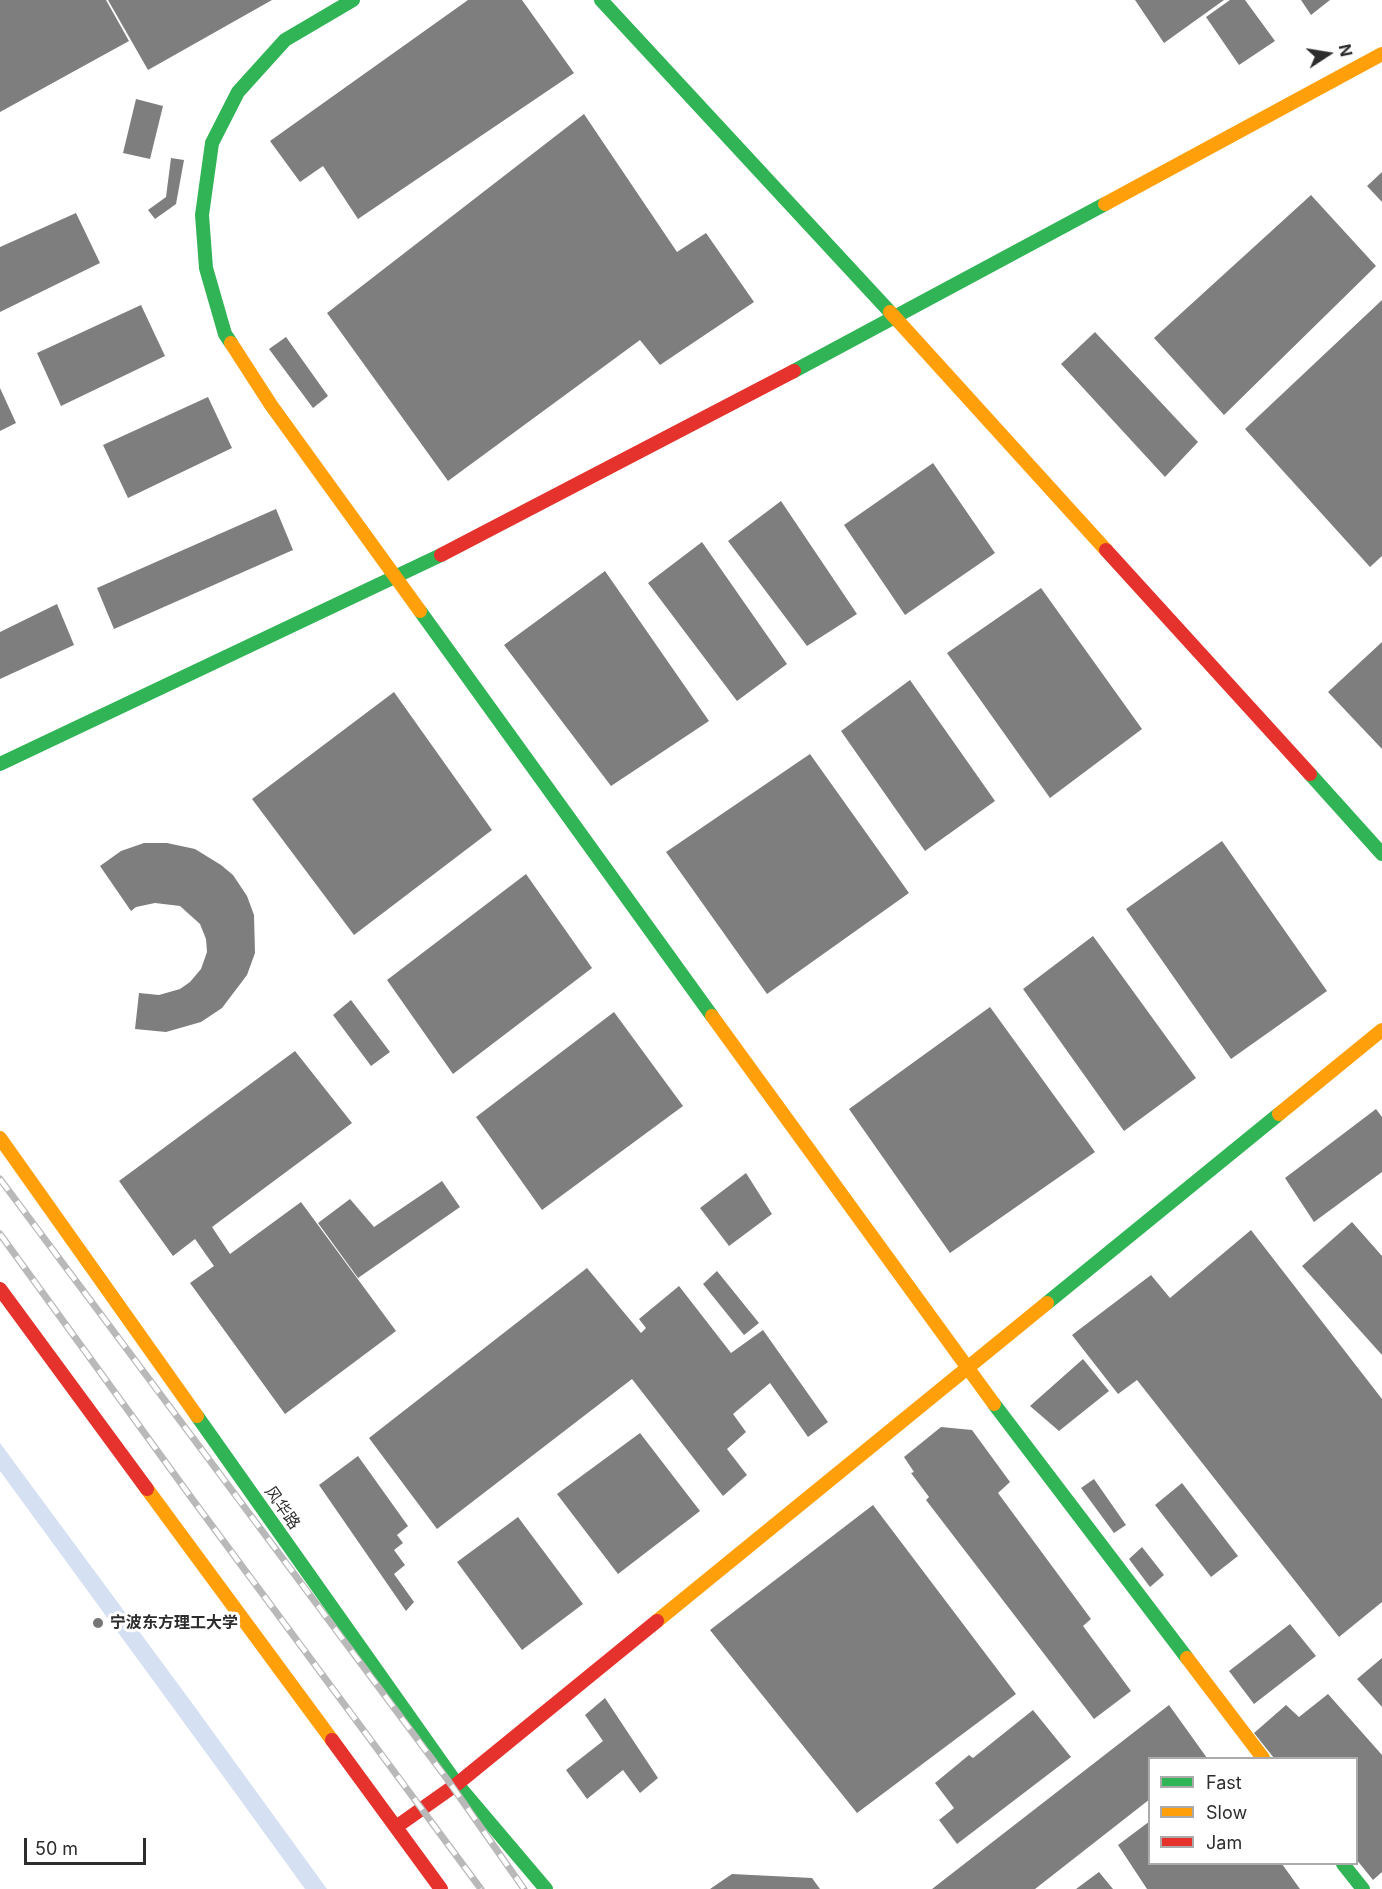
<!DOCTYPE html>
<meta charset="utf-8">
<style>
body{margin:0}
#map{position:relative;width:1382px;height:1889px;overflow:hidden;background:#fff;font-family:Inter,sans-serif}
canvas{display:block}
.legend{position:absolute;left:1148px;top:1757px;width:210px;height:108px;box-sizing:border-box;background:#fff;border:2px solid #ababab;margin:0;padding:8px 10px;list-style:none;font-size:18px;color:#2d2d2d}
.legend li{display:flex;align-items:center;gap:12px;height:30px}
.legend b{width:30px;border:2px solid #ababab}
.north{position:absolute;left:1298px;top:24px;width:60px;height:60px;-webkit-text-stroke:4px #fff;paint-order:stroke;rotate:78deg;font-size:16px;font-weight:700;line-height:24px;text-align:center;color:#2d2d2d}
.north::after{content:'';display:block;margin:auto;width:21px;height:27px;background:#2d2d2d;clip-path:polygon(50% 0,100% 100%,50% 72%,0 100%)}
.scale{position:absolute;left:24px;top:1838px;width:122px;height:27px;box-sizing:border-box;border:3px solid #2d2d2d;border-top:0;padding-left:8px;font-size:18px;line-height:21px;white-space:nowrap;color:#2d2d2d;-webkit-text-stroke:4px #fff;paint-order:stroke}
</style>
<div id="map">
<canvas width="1382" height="1889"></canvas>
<ul class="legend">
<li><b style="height:8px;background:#30b455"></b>Fast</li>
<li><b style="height:8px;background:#ff9f0a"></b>Slow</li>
<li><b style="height:8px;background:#e5322d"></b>Jam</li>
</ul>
<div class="north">N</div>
<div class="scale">50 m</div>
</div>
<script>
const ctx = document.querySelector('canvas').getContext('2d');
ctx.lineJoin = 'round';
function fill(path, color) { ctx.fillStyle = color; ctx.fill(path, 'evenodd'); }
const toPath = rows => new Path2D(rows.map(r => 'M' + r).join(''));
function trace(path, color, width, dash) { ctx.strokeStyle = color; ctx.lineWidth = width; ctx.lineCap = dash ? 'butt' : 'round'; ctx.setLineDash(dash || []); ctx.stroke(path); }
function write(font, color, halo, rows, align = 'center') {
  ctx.font = font + ' Inter,"Noto Sans SC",sans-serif'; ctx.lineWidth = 6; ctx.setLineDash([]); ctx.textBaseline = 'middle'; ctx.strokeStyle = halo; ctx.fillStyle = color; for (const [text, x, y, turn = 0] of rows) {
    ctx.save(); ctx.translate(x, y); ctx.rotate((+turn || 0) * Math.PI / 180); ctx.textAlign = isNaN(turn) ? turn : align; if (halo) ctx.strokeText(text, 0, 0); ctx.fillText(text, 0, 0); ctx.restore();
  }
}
const water = toPath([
 [0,1443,192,1703,327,1889,305,1889,231,1787,0,1471]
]);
const building = toPath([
 [0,0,106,0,129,41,0,112],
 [108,0,272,0,148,70],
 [468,0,522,0,574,73,358,219,323,166,300,182,270,141],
 [1135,0,1224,0,1164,43],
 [1230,0,1245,0,1275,41,1239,65,1206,17],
 [1301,0,1330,0,1311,15],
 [136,99,163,106,150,159,123,153],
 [584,114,677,252,706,233,754,302,660,365,640,340,448,481,327,313],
 [171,158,184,160,176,204,155,219,148,210,166,197],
 [1382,172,1382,202,1367,186],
 [1311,195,1376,266,1224,415,1154,338],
 [76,213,100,263,0,312,0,247],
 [1382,300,1382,556,1370,567,1245,429],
 [141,305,165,356,61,406,37,353],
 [1095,332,1198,442,1165,477,1061,364],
 [286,337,328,396,313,408,269,349],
 [0,388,16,423,0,431],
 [208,397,232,448,128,498,103,445],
 [933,463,995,553,905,615,844,525],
 [781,501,857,614,807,646,728,541],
 [276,509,293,550,114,629,97,588],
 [702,542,787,664,737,701,648,583],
 [605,571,709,721,611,786,504,645],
 [1041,588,1142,729,1050,798,947,653],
 [57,604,74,645,0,679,0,632],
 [1382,642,1382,749,1328,692],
 [910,680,995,801,925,851,841,731],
 [394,692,492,830,354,935,252,799],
 [810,754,909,893,767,994,666,852],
 [1222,841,1327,991,1231,1059,1126,909],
 [144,843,167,843,195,849,221,865,233,875,247,896,254,915,255,953,247,975,222,1008,201,1022,166,1032,135,1029,139,993,159,995,180,989,190,982,201,969,207,952,206,939,200,924,180,906,155,903,136,907,131,911,100,866,121,851],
 [526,874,592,968,453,1074,387,980],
 [1093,936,1196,1078,1124,1131,1023,989],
 [351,1000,390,1052,371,1066,333,1015],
 [990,1007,1095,1152,950,1253,849,1109],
 [614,1012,683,1106,542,1210,476,1117],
 [295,1051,352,1123,212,1227,230,1254,301,1202,396,1331,285,1414,190,1283,214,1266,195,1239,173,1256,119,1181],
 [1376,1109,1382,1117,1382,1172,1314,1222,1285,1178],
 [746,1173,772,1214,729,1246,700,1208],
 [442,1181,460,1207,358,1278,318,1223,350,1199,374,1227],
 [1352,1222,1382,1256,1382,1355,1302,1266],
 [1251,1230,1382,1399,1382,1602,1339,1637,1137,1380,1118,1394,1072,1335,1151,1275,1170,1298],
 [587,1268,641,1333,646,1328,639,1319,679,1286,731,1353,763,1330,828,1422,808,1437,770,1383,733,1414,746,1432,727,1449,747,1475,723,1496,632,1379,437,1529,369,1438],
 [717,1271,759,1323,744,1335,703,1284],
 [1083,1359,1109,1391,1059,1431,1030,1406],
 [941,1427,972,1430,1010,1482,998,1493,1091,1619,1083,1626,1131,1691,1094,1719,926,1500,929,1497,911,1473,914,1472,904,1457],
 [640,1433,700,1511,618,1574,557,1494],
 [358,1456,408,1526,397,1535,403,1543,394,1550,405,1565,394,1574,414,1602,406,1611,319,1485],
 [1094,1479,1126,1525,1114,1533,1081,1488],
 [1182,1483,1238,1556,1211,1577,1155,1505],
 [873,1505,1016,1694,857,1813,710,1630],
 [518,1517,583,1604,522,1650,457,1562],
 [1142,1547,1164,1575,1150,1587,1129,1559],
 [1290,1624,1316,1656,1254,1704,1229,1671],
 [1382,1658,1382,1707,1357,1679],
 [1328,1694,1382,1755,1382,1872,1373,1880,1356,1859,1356,1758,1274,1758,1254,1733,1286,1705,1299,1717],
 [605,1698,658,1778,640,1793,623,1770,587,1799,566,1770,603,1741,585,1715],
 [1169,1705,1207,1758,1150,1758,1150,1799,1035,1889,932,1889],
 [1033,1710,1071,1757,957,1844,939,1820,954,1808,935,1783,969,1755,973,1758],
 [1150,1821,1150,1864,1282,1864,1300,1889,1147,1889,1118,1845],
 [1099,1872,1113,1889,1076,1889],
 [732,1874,812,1878,820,1889,710,1889]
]);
const fast = toPath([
 [601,0,890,312],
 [231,343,225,334,206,268,202,215,212,143,238,92,285,40,353,0],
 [794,371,1105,204],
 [420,611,712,1016],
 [0,764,441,555],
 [1310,774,1382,854],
 [1047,1303,1279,1114],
 [994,1404,1187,1658],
 [197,1416,457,1784,546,1889],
 [1343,1864,1363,1889]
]);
const slow = toPath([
 [1105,204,1382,54],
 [890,312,1106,550],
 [231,343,271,405,420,611],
 [712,1016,994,1404],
 [1279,1114,1382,1030],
 [0,1138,197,1416],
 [147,1489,332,1740],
 [657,1621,1047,1303],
 [1187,1658,1263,1758]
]);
const jam = toPath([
 [1106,550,1310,774],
 [441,555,794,371],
 [0,1289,147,1489],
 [332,1740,441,1889],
 [396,1827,457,1784,657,1621]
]);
const rail = toPath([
 [0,1179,447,1779,524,1889],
 [0,1234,193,1500,481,1889]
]);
const markers = [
 [98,1623,6,"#767676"]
];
const streetNames = [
 ["风华路",282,1508,55]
];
const poiNames = [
 ["宁波东方理工大学",110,1623]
];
fill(water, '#d5e0f2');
fill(building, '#7e7e7e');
trace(fast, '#30b455', 14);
trace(slow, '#ff9f0a', 14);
trace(jam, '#e5322d', 14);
trace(rail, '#b9b9b9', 7);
trace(rail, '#fff', 4.5, [14]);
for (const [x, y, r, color] of markers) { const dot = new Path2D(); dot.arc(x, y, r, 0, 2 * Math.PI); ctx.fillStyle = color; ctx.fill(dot); trace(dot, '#fff', 2); }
write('16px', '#2d2d2d', '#fff', streetNames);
write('bold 16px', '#2d2d2d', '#fff', poiNames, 'left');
</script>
